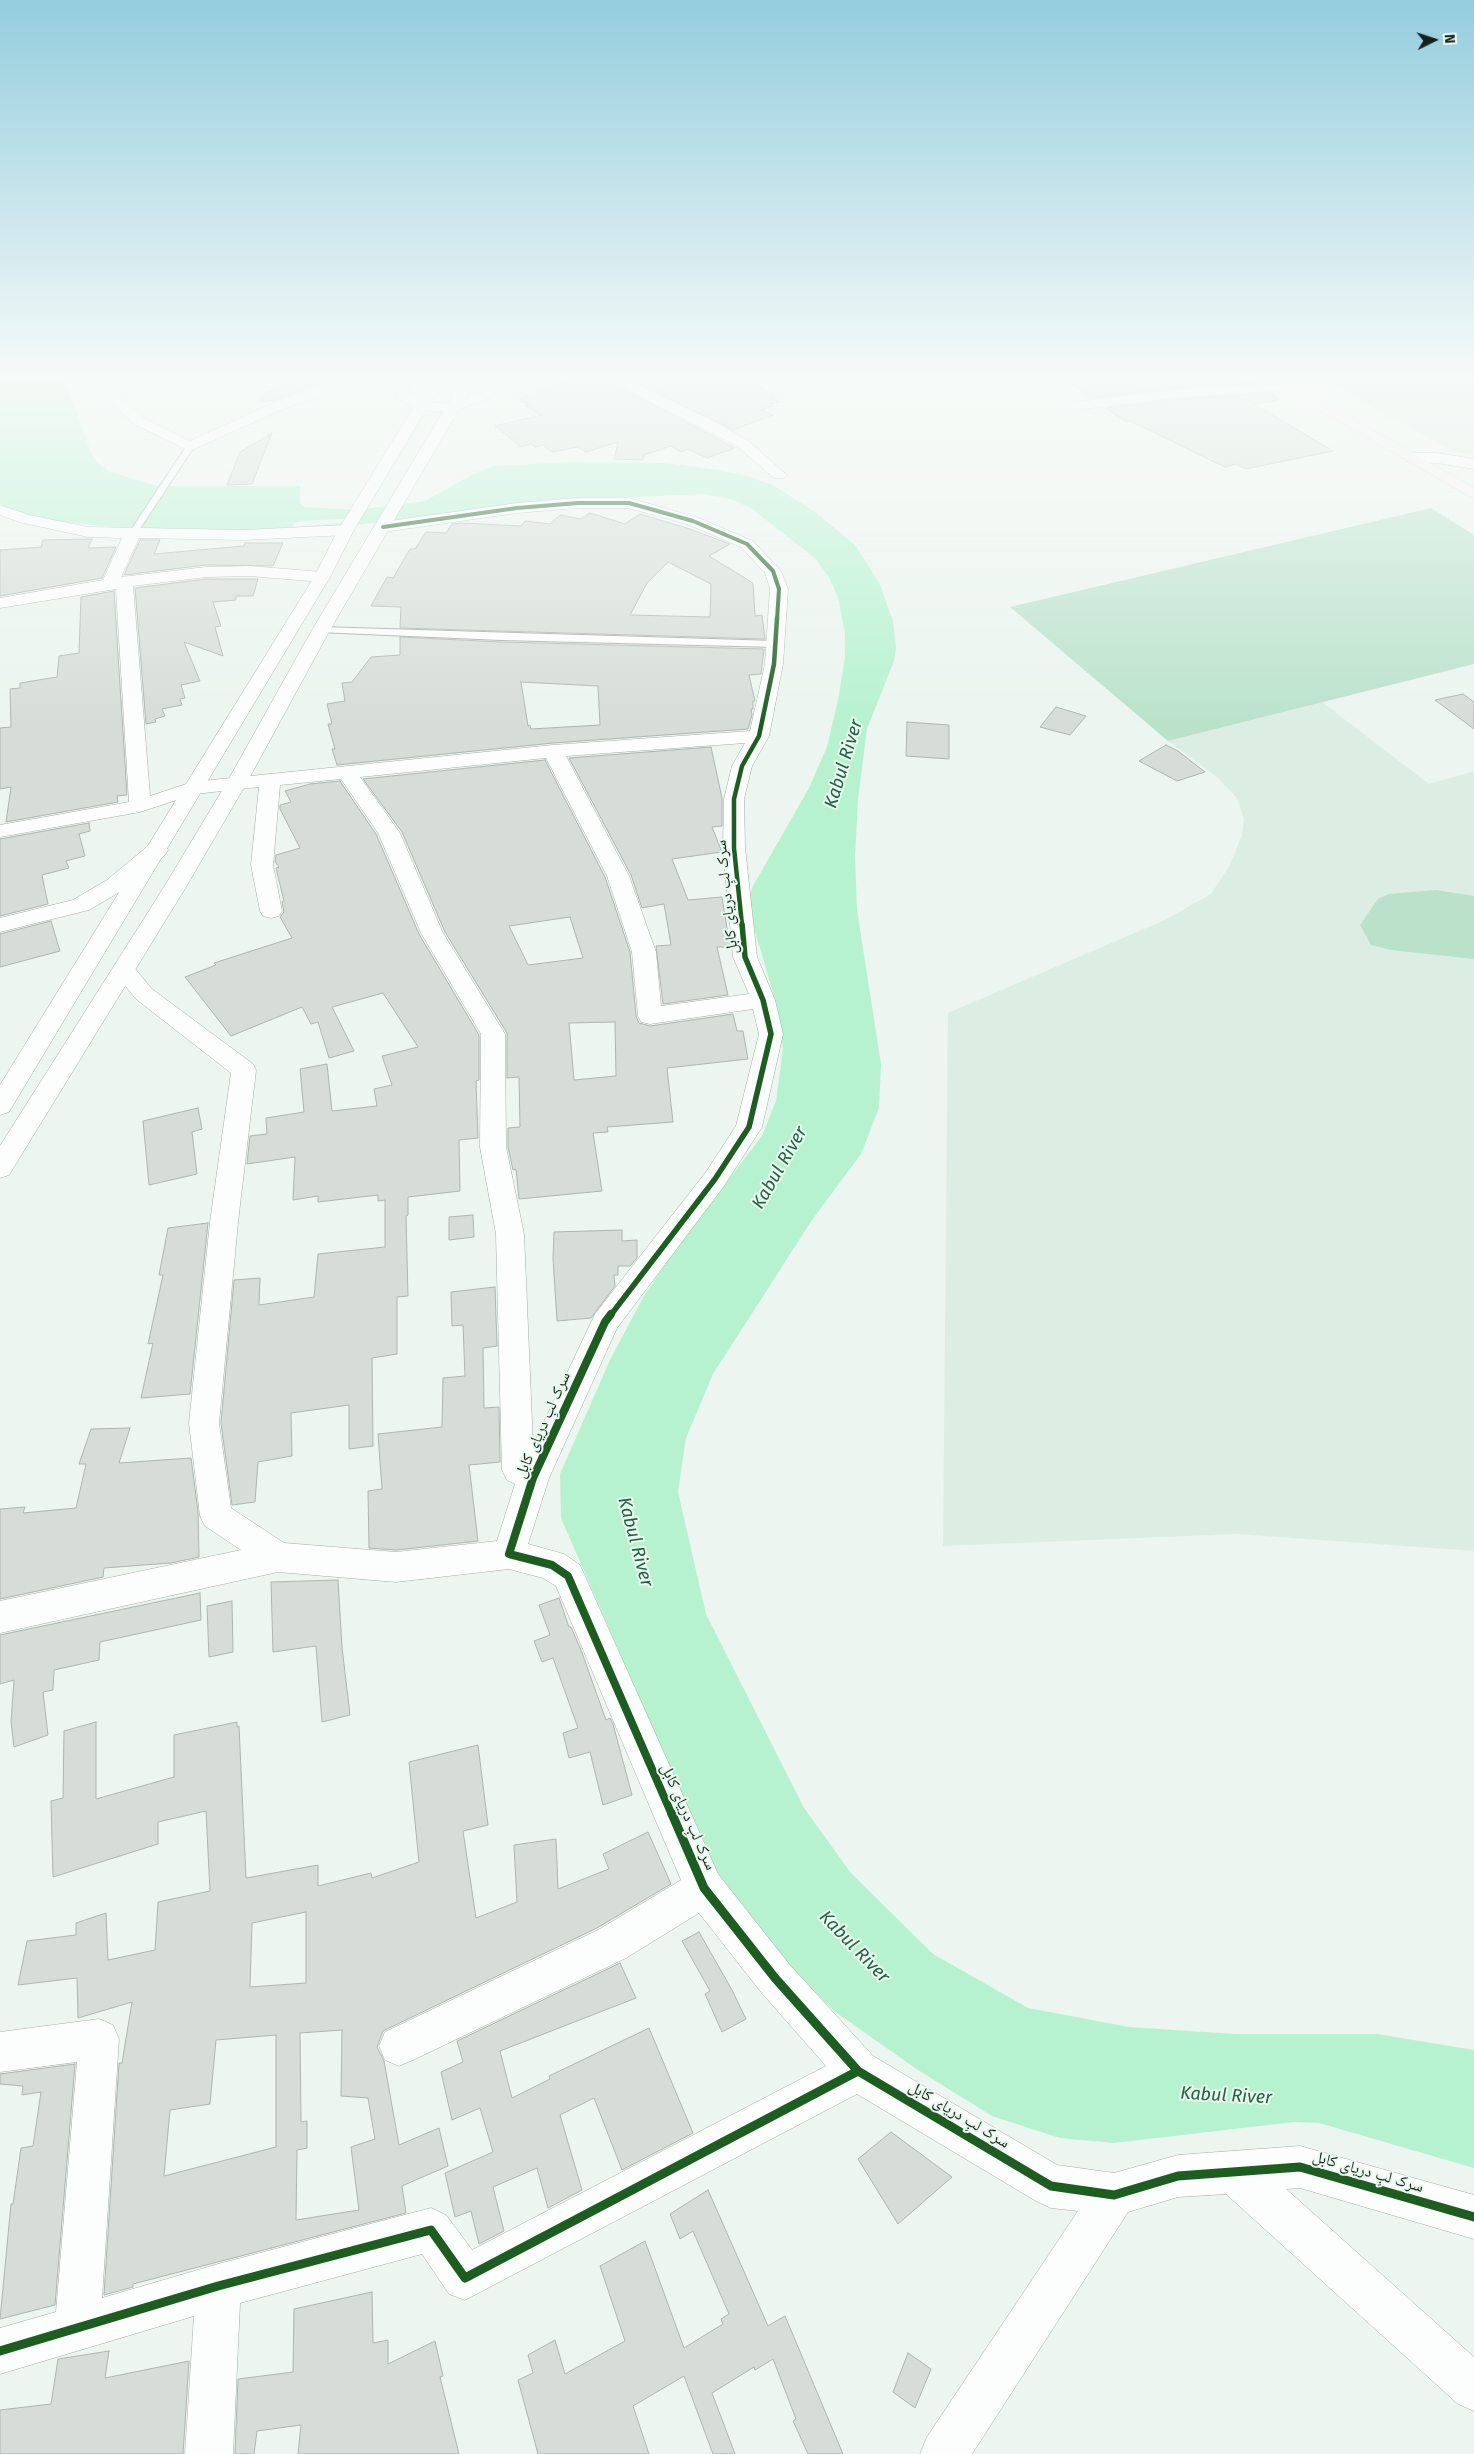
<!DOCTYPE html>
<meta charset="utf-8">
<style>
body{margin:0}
#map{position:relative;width:1474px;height:2454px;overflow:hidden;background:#ecf5ef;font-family:"Fira Sans",sans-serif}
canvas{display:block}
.north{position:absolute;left:1409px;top:15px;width:50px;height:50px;-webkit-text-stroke:4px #e8f9ee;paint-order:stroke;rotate:86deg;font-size:14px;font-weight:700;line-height:20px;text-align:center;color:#191f1b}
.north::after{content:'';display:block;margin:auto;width:18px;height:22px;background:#191f1b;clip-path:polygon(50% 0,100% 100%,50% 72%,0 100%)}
</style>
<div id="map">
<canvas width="1474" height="2454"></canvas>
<div class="north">N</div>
</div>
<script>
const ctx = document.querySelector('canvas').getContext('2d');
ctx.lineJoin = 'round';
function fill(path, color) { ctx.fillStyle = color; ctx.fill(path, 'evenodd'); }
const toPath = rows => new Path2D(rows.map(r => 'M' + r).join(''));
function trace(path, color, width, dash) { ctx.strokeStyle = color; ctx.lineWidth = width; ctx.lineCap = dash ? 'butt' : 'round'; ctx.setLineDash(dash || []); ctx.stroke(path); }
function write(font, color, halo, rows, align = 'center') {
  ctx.font = font + ' "Fira Sans","Noto Naskh Arabic",sans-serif'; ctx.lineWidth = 4; ctx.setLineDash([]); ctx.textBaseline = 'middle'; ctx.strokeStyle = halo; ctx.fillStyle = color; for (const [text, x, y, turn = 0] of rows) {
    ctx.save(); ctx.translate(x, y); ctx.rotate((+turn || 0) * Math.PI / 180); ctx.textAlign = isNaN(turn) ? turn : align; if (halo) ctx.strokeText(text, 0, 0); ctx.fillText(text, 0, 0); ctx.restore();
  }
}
const built = toPath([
 [1325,380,1474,380,1474,454,1453,452],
 [1322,702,1429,784,1474,771,1474,1551,1236,1534,943,1546,948,1013,1165,920,1211,894,1230,865,1242,835,1244,819,1237,798,1217,777,1168,741]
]);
const green = toPath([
 [1431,508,1474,535,1474,664,1168,741,1010,607],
 [1436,890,1474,896,1474,959,1391,950,1371,945,1360,925,1378,899,1389,894]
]);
const water = toPath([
 [0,380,65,380,92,455,98,463,108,471,157,486,300,486,300,503,305,507,356,510,425,501,475,473,494,466,571,462,666,463,718,470,744,475,773,485,815,512,855,545,879,582,893,621,896,648,894,661,867,729,858,799,855,856,857,910,881,1064,879,1108,861,1154,812,1220,713,1374,686,1438,678,1492,706,1614,804,1808,851,1873,933,1954,1028,2008,1129,2027,1235,2034,1377,2034,1474,2050,1474,2168,1319,2123,1294,2122,1114,2143,1060,2138,992,2116,918,2070,834,2011,749,1927,722,1888,561,1518,560,1474,610,1360,645,1294,686,1234,762,1136,776,1101,783,1049,777,1006,747,904,753,886,809,788,827,747,838,700,845,657,845,633,838,598,830,579,816,559,752,509,731,499,704,494,564,500,470,510,343,527,255,532,116,527,50,521,10,511,0,503],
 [359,518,361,520,358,521,308,526,294,527,292,525,300,521]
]);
const building = toPath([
 [281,380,329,380,273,401,260,401,281,380],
 [570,380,606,380,735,448,707,458,688,449,681,452,671,446,644,455,643,460,614,459,618,442,586,452,578,447,552,452,543,445,535,447,531,444,521,447,495,426,542,415,526,406,529,405,519,399,539,392,535,390,570,380],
 [632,380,748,380,777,396,771,397,779,402,770,404,773,406,761,410,773,415,733,430,632,380],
 [1065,380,1259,380,1261,383,1183,387,1091,398,1065,380],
 [1271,393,1278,400,1254,404,1333,451,1246,469,1236,464,1225,467,1130,421,1126,422,1106,408,1183,399,1271,393],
 [272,433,252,484,227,485,240,452,272,433],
 [590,513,625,524,640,514,690,529,730,544,709,556,753,583,755,616,762,615,765,639,400,628,401,607,371,606,387,577,393,578,410,549,415,549,426,532,446,533,452,524,462,523,521,526,525,521,550,524,560,515,581,519,590,513],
 [668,562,711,584,710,617,630,615,647,583,668,562],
 [92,539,88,548,116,547,102,578,0,596,0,550,41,547,43,540,92,539],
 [140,540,160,540,154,554,244,546,245,543,283,543,273,566,206,565,124,575,140,540],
 [206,579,258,579,253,596,236,596,236,600,213,602,221,626,215,627,223,656,184,642,200,681,181,685,185,698,180,699,182,705,162,709,165,716,155,719,156,722,146,724,135,588,206,579],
 [114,591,127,795,117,796,118,802,6,822,11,787,0,789,0,728,11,727,10,689,20,688,20,683,57,677,59,656,79,653,81,597,114,591],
 [400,637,501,642,764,649,761,674,749,675,755,701,753,701,753,709,751,709,752,715,748,729,553,743,337,765,332,749,335,749,328,724,332,724,327,704,345,701,342,683,352,682,371,657,400,655,400,637],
 [521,682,598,686,600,725,531,729,530,725,528,726,521,682],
 [1463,694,1474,702,1474,729,1435,700,1463,694],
 [1056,707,1086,716,1070,735,1040,727,1056,707],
 [907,722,949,725,949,759,906,756,907,722],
 [1166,745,1178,751,1205,772,1177,781,1139,761,1166,745],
 [711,747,722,798,722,826,712,827,722,852,672,859,688,900,722,897,730,947,717,947,728,995,663,1004,656,946,671,945,664,904,642,908,631,875,569,758,711,747],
 [545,760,605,877,630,952,636,1016,639,1023,650,1026,733,1014,737,1031,743,1031,748,1059,667,1068,673,1122,607,1127,608,1132,593,1133,602,1191,519,1199,516,1169,513,1170,508,1147,508,1128,520,1127,519,1077,507,1078,507,1033,445,932,402,832,363,779,545,760],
 [570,917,583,958,528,965,509,926,570,917],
 [615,1022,616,1076,574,1080,569,1023,615,1022],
 [340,781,376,834,419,934,479,1035,479,1080,476,1081,478,1138,459,1140,460,1191,408,1197,408,1215,406,1216,408,1296,397,1297,397,1354,372,1358,373,1446,349,1449,349,1405,291,1413,292,1456,258,1462,255,1502,232,1505,221,1423,234,1280,260,1278,259,1305,314,1297,318,1254,385,1247,385,1200,378,1201,378,1195,318,1202,318,1196,293,1200,295,1157,247,1164,250,1136,267,1134,266,1118,304,1112,300,1069,327,1064,332,1111,377,1106,374,1089,392,1085,382,1056,418,1047,383,993,332,1007,354,1051,329,1058,318,1022,311,1024,302,1007,231,1036,185,977,216,965,214,963,292,938,280,917,284,912,282,902,284,901,276,868,279,867,275,862,276,855,300,848,280,809,280,805,291,802,285,791,310,784,340,781],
 [89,823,90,831,79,834,85,856,66,861,69,868,42,875,48,904,0,916,0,839,89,823],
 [51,921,60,951,0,967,0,934,51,921],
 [198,1108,202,1129,192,1132,197,1174,149,1185,143,1121,198,1108],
 [473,1215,474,1237,449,1240,449,1217,473,1215],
 [208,1223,190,1394,141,1398,153,1343,148,1344,163,1275,159,1275,168,1228,208,1223],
 [622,1230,622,1241,637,1240,637,1258,630,1266,618,1266,618,1275,614,1275,615,1286,591,1318,557,1321,553,1259,554,1232,622,1230],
 [495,1287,497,1346,483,1348,484,1408,499,1407,500,1462,469,1465,478,1541,396,1550,369,1548,368,1491,382,1489,378,1434,442,1427,443,1378,465,1376,463,1325,452,1326,451,1292,495,1287],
 [130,1428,119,1463,191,1458,198,1512,199,1557,171,1563,104,1568,103,1577,0,1599,0,1509,25,1507,23,1513,76,1508,86,1464,79,1464,91,1429,130,1428],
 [338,1580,342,1647,350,1715,322,1722,316,1646,273,1652,271,1582,338,1580],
 [200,1593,201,1620,100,1642,99,1660,54,1670,53,1690,43,1692,48,1735,14,1747,11,1722,14,1680,0,1684,0,1635,200,1593],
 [559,1598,569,1627,571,1627,581,1650,606,1720,610,1718,613,1724,632,1795,603,1805,590,1752,569,1758,563,1733,578,1728,553,1658,542,1662,534,1641,550,1635,539,1605,559,1598],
 [232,1601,233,1652,209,1657,207,1606,232,1601],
 [96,1722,96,1799,174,1777,174,1735,237,1722,237,1727,239,1726,246,1878,318,1865,318,1886,371,1873,372,1878,419,1862,409,1762,478,1745,488,1825,463,1831,476,1918,517,1902,514,1845,556,1839,558,1889,609,1869,603,1854,648,1832,671,1884,597,1928,383,2031,377,2047,384,2061,399,2145,439,2128,448,2166,402,2186,406,2213,133,2284,133,2287,104,2295,119,2063,122,2063,132,2002,78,2018,77,1978,18,1985,27,1941,76,1935,76,1923,106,1913,108,1960,155,1950,158,1902,210,1891,206,1811,158,1822,158,1844,53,1877,51,1801,63,1798,64,1731,96,1722],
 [306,1912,306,1983,250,1987,252,1923,306,1912],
 [342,2030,341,2096,368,2098,375,2139,351,2147,359,2210,296,2220,297,2150,307,2148,307,2121,301,2122,300,2033,342,2030],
 [276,2035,276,2147,164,2176,170,2110,210,2104,216,2040,276,2035],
 [699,1932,732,1990,746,2019,722,2032,705,1994,710,1991,682,1941,699,1932],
 [620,1963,636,1998,500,2051,512,2098,550,2079,549,2076,649,2028,693,2133,622,2170,594,2098,560,2115,582,2190,548,2208,537,2168,493,2187,504,2231,479,2244,471,2211,455,2217,445,2173,493,2152,480,2108,452,2120,441,2072,463,2062,457,2041,620,1963],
 [75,2064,55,2305,0,2319,11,2204,13,2204,21,2148,33,2146,41,2092,22,2095,23,2086,0,2084,0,2074,75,2064],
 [891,2132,952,2177,898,2224,858,2159,891,2132],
 [708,2190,768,2326,785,2316,843,2454,808,2454,793,2421,796,2419,773,2359,755,2370,754,2367,712,2393,735,2454,713,2454,684,2376,633,2406,649,2454,538,2454,518,2380,533,2373,528,2355,555,2340,565,2374,625,2341,600,2266,645,2241,684,2348,723,2324,721,2319,729,2314,693,2231,680,2239,670,2214,708,2190],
 [372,2292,373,2343,388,2340,388,2364,435,2341,443,2376,440,2377,459,2454,298,2454,301,2425,257,2431,254,2454,235,2454,238,2379,293,2372,294,2309,372,2292],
 [109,2351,105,2378,189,2361,183,2454,0,2454,0,2410,51,2404,58,2359,109,2351],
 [908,2353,931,2369,915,2408,893,2392,908,2353]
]);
const service = toPath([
 [190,445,194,447,137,533,130,535,129,533,187,445,190,445],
 [321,627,776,641,781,644,776,647,501,640,318,632,318,628,321,627]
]);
const minor = toPath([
 [86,380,102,380,144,418,190,441,266,406,335,380,356,380,354,383,276,412,190,451,134,424,86,380],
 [398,380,412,380,408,387,410,395,424,402,452,404,479,392,488,380,503,380,489,398,454,412,421,410,399,400,394,387,398,380],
 [608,380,627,380,717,423,747,440,787,475,784,478,774,478,737,446,608,380],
 [1285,383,1290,384,1292,387,1290,390,1183,397,1075,410,1068,406,1075,402,1183,389,1285,383],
 [1411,453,1437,453,1474,459,1474,469,1437,463,1406,461,1403,458,1406,455,1411,453],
 [578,498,629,498,699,518,753,541,781,571,788,589,783,664,769,736,752,766,744,799,745,848,757,957,775,1000,783,1034,762,1127,724,1186,617,1328,549,1478,528,1544,564,1554,580,1565,718,1874,789,1964,873,2056,1057,2165,1114,2173,1178,2155,1300,2146,1474,2195,1474,2239,1300,2188,1286,2189,1474,2357,1474,2411,1458,2404,1226,2194,1178,2197,1128,2212,972,2454,920,2454,927,2437,1078,2211,1051,2208,1036,2201,857,2094,465,2300,449,2294,422,2254,240,2303,233,2454,185,2454,194,2316,0,2374,0,2328,56,2312,77,2062,0,2072,0,2032,99,2019,113,2025,119,2039,102,2298,218,2264,431,2208,446,2215,472,2250,826,2066,761,1992,699,1913,626,1958,413,2060,399,2066,385,2060,379,2046,385,2032,598,1930,681,1880,556,1586,543,1578,509,1569,396,1582,278,1572,0,1633,0,1601,241,1550,205,1526,200,1516,189,1423,210,1222,231,1073,136,999,112,970,116,965,124,963,132,965,152,989,253,1064,256,1070,238,1222,219,1423,231,1508,284,1543,396,1552,497,1541,515,1484,507,1480,502,1470,496,1234,480,1147,481,1034,421,933,378,833,341,779,280,785,273,865,282,911,279,916,271,918,263,916,260,911,251,865,259,787,195,794,140,812,0,837,0,825,129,802,116,589,0,608,0,598,103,580,122,538,88,537,19,522,0,515,0,505,29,515,88,527,244,530,346,525,352,527,354,530,352,533,346,535,244,540,139,538,121,577,206,567,250,566,322,572,328,573,330,577,328,581,322,582,250,576,206,577,133,586,150,796,192,782,553,745,750,731,765,664,770,589,765,573,741,547,687,524,628,508,578,508,517,513,383,532,377,530,375,527,377,524,383,522,517,503,578,498],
 [745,743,732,766,724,799,723,848,733,957,749,994,661,1006,656,952,629,876,566,756,745,743],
 [546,758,607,876,632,952,638,1016,641,1022,650,1024,753,1009,759,1034,736,1126,706,1172,595,1314,533,1445,524,1234,506,1147,505,1034,443,933,400,833,360,777,546,758],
 [157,844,165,845,168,850,165,855,123,890,89,910,0,932,0,918,73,900,107,880,149,845,157,844]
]);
const secondary = toPath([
 [430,380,444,380,354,530,330,577,9,1112,0,1115,0,1085,314,577,338,530,430,380],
 [462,380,476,380,330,630,246,784,186,887,9,1175,0,1178,0,1146,164,887,226,784,312,630,462,380]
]);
const trunk = toPath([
 [1267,380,1285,380,1474,488,1474,499,1267,380]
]);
const cyclewayFar4 = toPath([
 [383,527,517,508,578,503,629,503,693,521,747,544,773,571,779,589,777,620]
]);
const cyclewayFar3 = toPath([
 [742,925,734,848,734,799,742,766,759,736,774,664,777,618]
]);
const cyclewayFar2 = toPath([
 [610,1316,715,1179,749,1127,771,1034,763,1000,745,957,742,924]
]);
const cyclewayFar1 = toPath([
 [611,1314,605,1322,533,1478,509,1554,552,1565,568,1576,672,1815]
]);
const cycleway = toPath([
 [672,1814,704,1888,775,1978,858,2071,1051,2186,1114,2195,1178,2176,1300,2167,1474,2217],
 [0,2351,218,2286,431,2230,465,2278,858,2071]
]);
const streetNames = [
 ["سرک لبِ دریای کابل",727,897,-96],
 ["سرک لبِ دریای کابل",543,1425,-66],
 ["سرک لبِ دریای کابل",688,1817,66],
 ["سرک لبِ دریای کابل",959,2115,31],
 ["سرک لبِ دریای کابل",1368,2172,16]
];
const waterNames = [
 ["Kabul River",844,764,-73],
 ["Kabul River",780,1168,-60],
 ["Kabul River",635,1542,75],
 ["Kabul River",854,1947,46],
 ["Kabul River",1226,2096,3]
];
fill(built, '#dceee3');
fill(green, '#bae2cb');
fill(water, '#b6f2d0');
fill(building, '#d6ddd8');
trace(building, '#aeb5b1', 1);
trace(service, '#a5aca8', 2);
trace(minor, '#a5aca8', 1);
trace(secondary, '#a5aca8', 1);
trace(trunk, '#cacecc', 1);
fill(service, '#fcfefd');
fill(minor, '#fcfefd');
fill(secondary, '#fcfefd');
fill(trunk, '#f6f3f4');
trace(cyclewayFar4, '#1b5e20', 4);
trace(cyclewayFar3, '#1b5e20', 4.5);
trace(cyclewayFar2, '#1b5e20', 5.5);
trace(cyclewayFar1, '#1b5e20', 8);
trace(cycleway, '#1b5e20', 9);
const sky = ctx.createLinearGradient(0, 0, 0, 724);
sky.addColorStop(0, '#94cdde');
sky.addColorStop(0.52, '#f6faf8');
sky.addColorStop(1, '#f6faf800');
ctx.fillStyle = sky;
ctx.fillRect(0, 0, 1474, 724);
write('16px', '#191f1b', '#e8f9ee', streetNames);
write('italic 18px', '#235f42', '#e8f9ee', waterNames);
</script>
